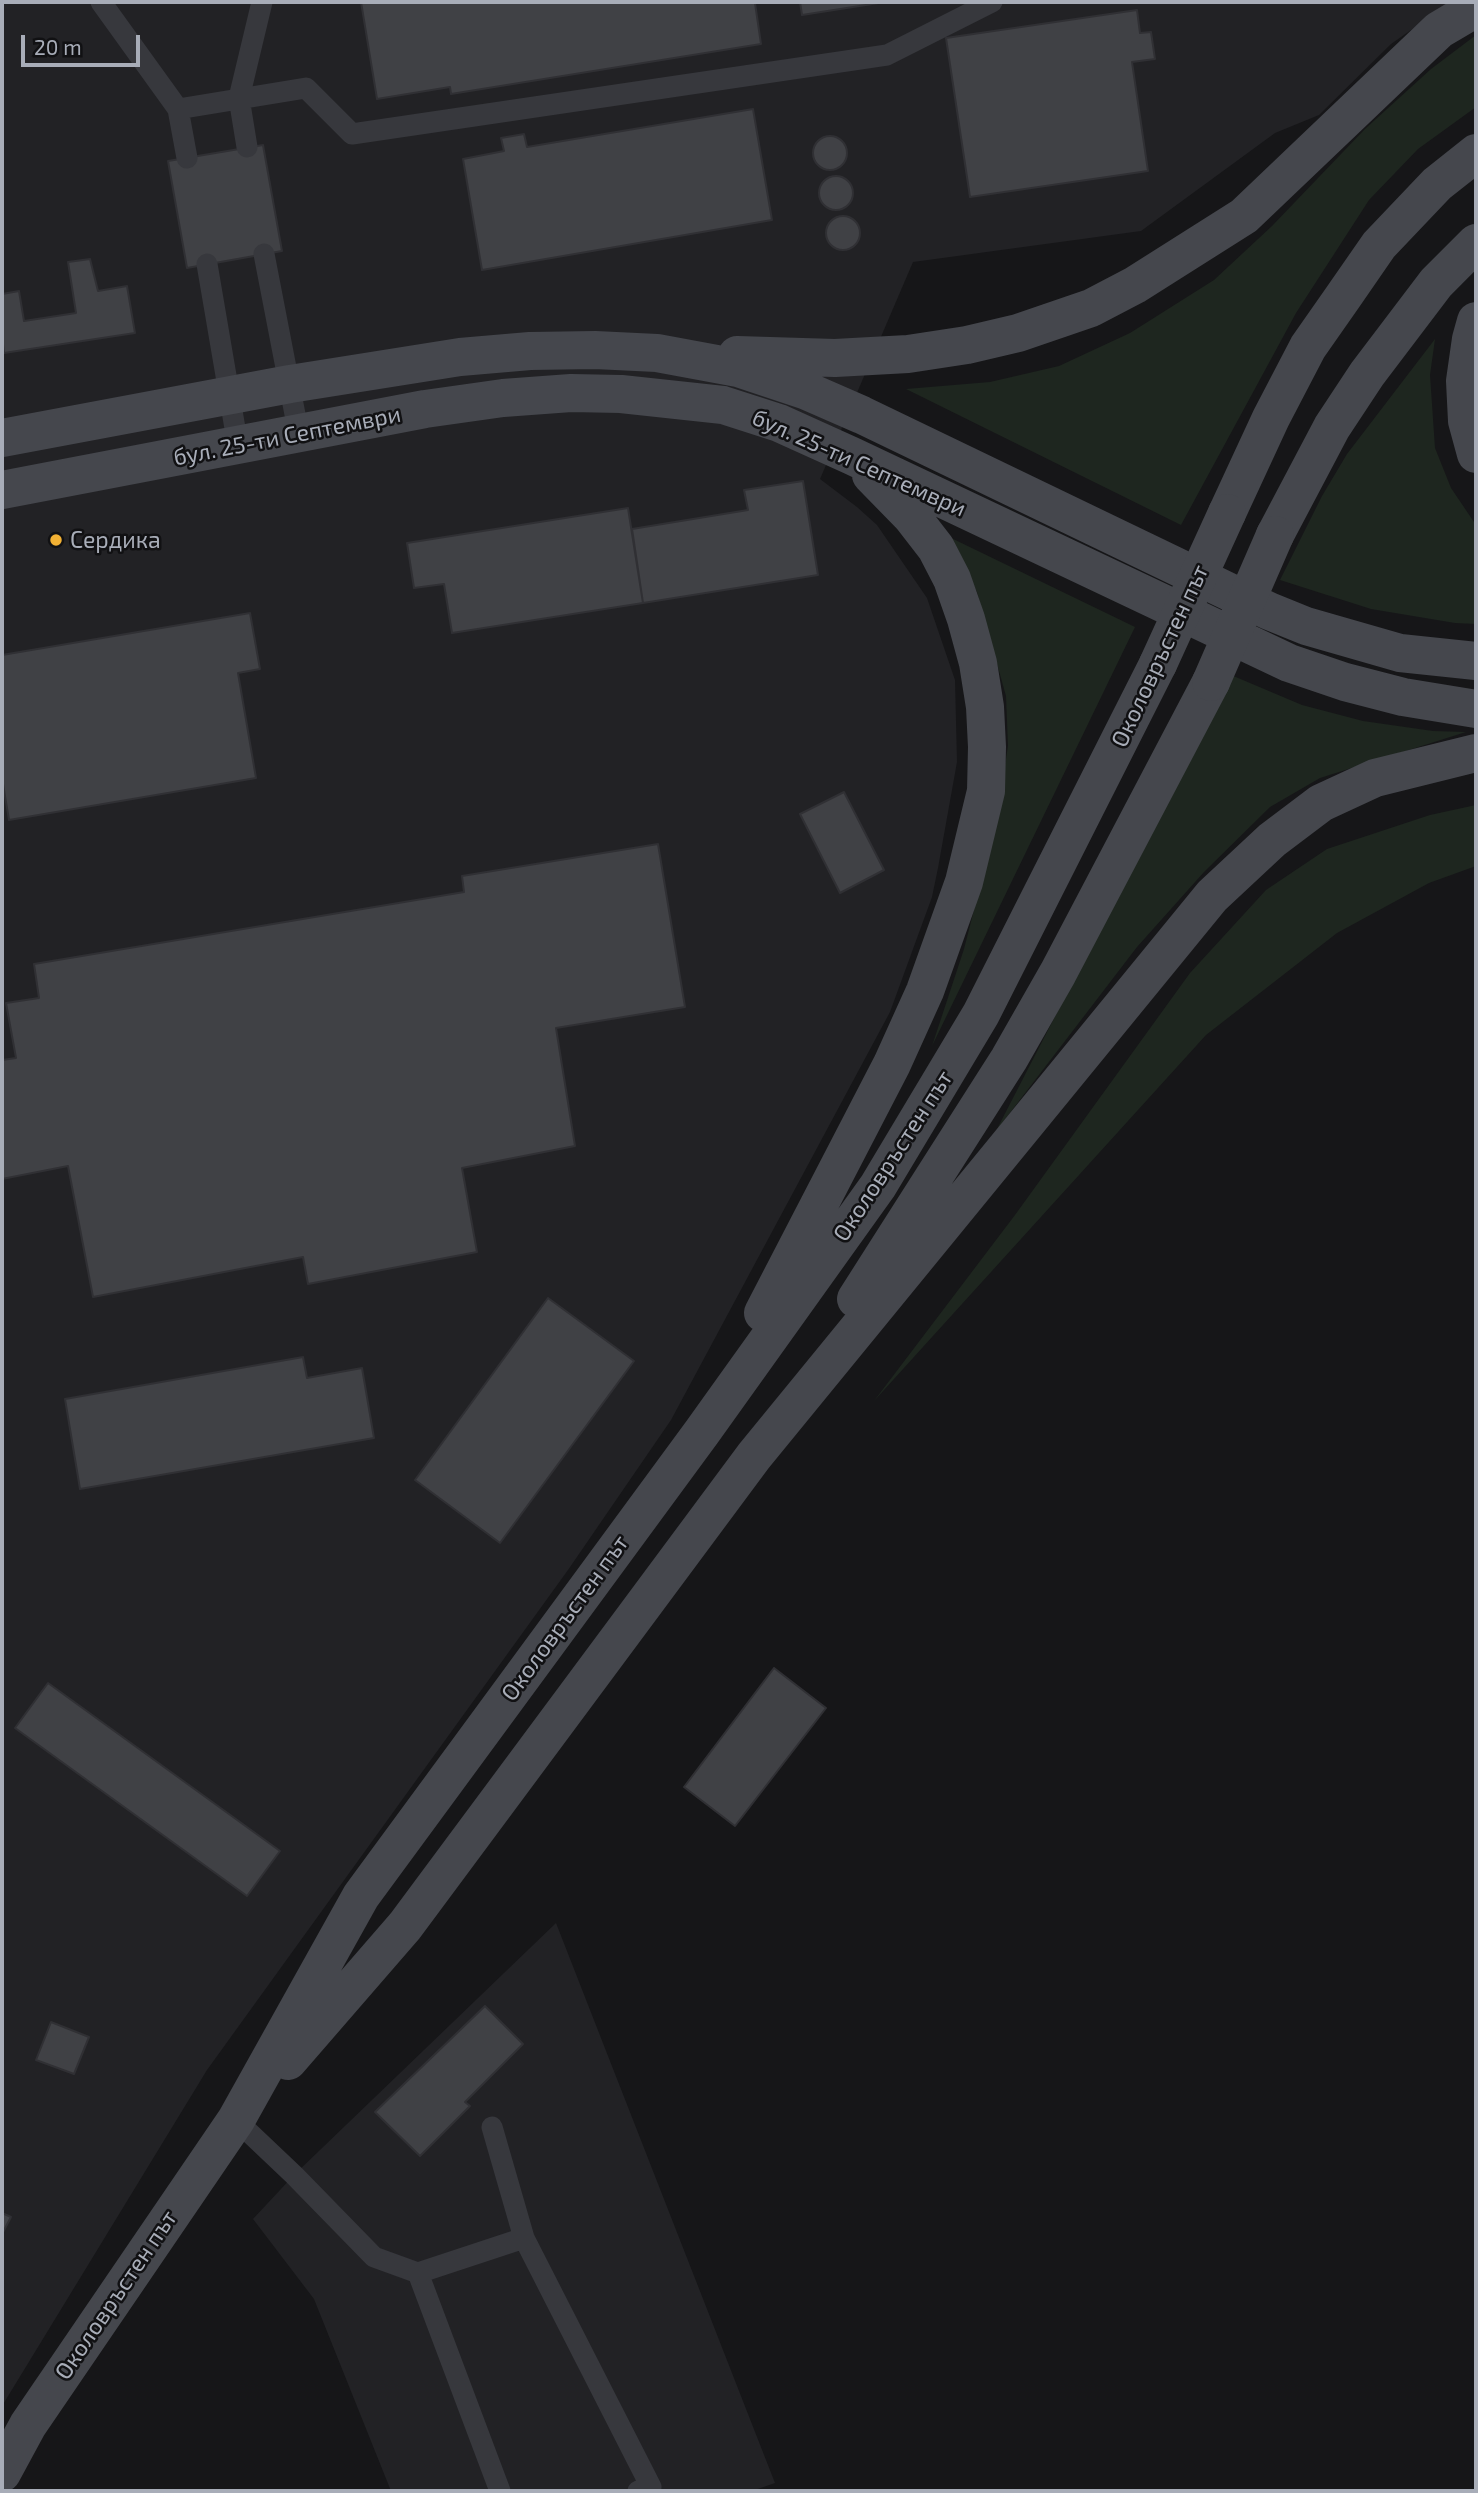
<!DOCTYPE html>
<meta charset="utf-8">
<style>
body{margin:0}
#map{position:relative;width:1478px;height:2493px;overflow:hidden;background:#161618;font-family:"Exo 2",sans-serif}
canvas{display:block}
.frame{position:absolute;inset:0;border:4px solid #a8adb8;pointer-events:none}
.scale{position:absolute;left:21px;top:35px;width:119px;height:32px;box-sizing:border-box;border:4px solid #a8adb8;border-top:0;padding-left:9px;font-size:21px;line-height:24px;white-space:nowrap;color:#a8adb8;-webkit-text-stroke:5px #111113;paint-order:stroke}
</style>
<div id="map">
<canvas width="1478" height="2493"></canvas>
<div class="frame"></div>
<div class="scale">20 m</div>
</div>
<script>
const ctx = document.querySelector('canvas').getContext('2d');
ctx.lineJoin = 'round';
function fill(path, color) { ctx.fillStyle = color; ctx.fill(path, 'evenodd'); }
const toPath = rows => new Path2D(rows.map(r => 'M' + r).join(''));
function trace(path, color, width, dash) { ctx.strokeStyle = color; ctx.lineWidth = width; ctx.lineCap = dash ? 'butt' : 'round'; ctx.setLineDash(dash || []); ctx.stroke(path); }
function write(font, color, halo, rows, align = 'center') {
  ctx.font = font + ' "Exo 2",sans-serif'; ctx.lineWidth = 5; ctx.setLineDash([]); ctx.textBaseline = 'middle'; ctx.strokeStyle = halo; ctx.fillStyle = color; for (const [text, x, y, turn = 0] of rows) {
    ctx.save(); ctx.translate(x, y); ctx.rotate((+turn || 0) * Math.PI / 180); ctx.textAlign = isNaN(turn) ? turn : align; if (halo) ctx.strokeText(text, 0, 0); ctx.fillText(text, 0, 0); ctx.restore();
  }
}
const built = toPath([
 [2,2,1451,2,1391,44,1319,115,1275,133,1141,231,913,262,820,479,857,507,877,525,927,598,955,680,957,762,938,868,932,897,890,1012,671,1420,568,1570,207,2070,2,2406],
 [556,1923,775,2483,752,2491,391,2491,314,2299,253,2219,294,2175]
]);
const green = toPath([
 [1476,35,1476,107,1418,149,1369,200,1296,313,1181,525,906,389,990,382,1059,366,1130,333,1214,280,1272,226,1365,129,1431,69],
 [1435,339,1430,375,1435,448,1451,488,1476,525,1476,624,1455,623,1371,609,1280,580,1322,496,1347,454],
 [947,536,1135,627,932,1046,964,949,995,828,1008,746,1006,696,977,592],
 [1231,675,1302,705,1363,721,1433,731,1466,732,1320,778,1270,807,1204,872,1137,947,996,1131],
 [1476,805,1476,866,1429,883,1337,933,1206,1035,874,1401,1015,1215,1190,973,1266,890,1327,849,1430,815]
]);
const building = toPath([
 [361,2,762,2,755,3,761,44,451,94,450,87,377,99,361,2],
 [800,2,885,2,802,15,800,2],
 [1137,10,1140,33,1151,32,1155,59,1132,62,1148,171,970,197,946,38,1137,10],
 [753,109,772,220,482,270,463,159,504,151,501,138,524,134,527,147,753,109],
 '813 153a17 17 0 1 1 34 0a17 17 0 1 1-34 0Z',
 [263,145,282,251,187,268,168,161,263,145],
 '819 193a17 17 0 1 1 34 0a17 17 0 1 1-34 0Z',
 '826 233a17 17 0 1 1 34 0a17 17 0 1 1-34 0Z',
 [90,259,98,291,127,286,135,333,4,353,2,336,2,294,19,291,24,321,76,313,68,262,90,259],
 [803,481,818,575,643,603,632,529,748,510,744,490,803,481],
 [628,508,643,603,452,633,444,584,414,588,407,543,628,508],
 [250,613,260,669,238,673,256,778,9,820,2,778,2,655,250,613],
 [844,792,884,870,840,893,800,814,844,792],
 [658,844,685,1007,556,1028,575,1146,462,1168,477,1252,308,1284,303,1257,93,1297,68,1166,2,1179,2,1060,16,1058,6,1003,39,998,34,964,464,892,462,876,658,844],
 [548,1298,634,1361,500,1543,415,1480,548,1298],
 [303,1357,307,1378,362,1368,374,1438,80,1489,65,1399,303,1357],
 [774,1668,826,1708,735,1826,684,1787,774,1668],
 [48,1683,280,1851,247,1896,15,1728,48,1683],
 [485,2006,523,2044,465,2102,470,2106,420,2156,375,2112,485,2006],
 [51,2022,89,2037,74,2074,36,2060,51,2022],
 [2,2213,11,2217,2,2234,2,2213]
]);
const lane = toPath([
 [101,2,178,109,187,158],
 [178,109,306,88,352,134,887,55,992,2],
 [247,147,239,98,262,2],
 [264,254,299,435],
 [207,264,238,446],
 [236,2120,294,2175,374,2257,418,2273,500,2491],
 [492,2127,524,2238,651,2487,638,2491],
 [418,2273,524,2238]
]);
const secondary = toPath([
 [1476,321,1471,339,1465,381,1467,421,1476,454],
 [737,355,835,358,908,354,967,345,1018,333,1091,308,1135,285,1244,216,1439,30,1476,8],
 [2,438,290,384,460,357,530,351,595,350,657,353,738,368,807,391,862,415,1269,611,1306,626,1400,653,1476,661],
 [2,490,425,409,503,398,571,393,621,394,723,405,779,423,852,456,1289,663,1345,682,1403,697,1476,709],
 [1227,513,1271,418,1308,347,1343,297,1379,245,1437,184,1476,153],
 [1275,535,1332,427,1367,374,1436,283,1476,243],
 [856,1299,1009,1059,1058,973,1211,682],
 [763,1313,892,1064,925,991,964,882,986,791,987,747,985,707,978,663,966,619,952,579,936,548,912,517,871,475],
 [288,2061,405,1926,754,1456,1212,896,1272,840,1321,803,1375,778,1476,753],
 [2,2473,28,2425,236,2120,361,1896,702,1432,878,1186,981,1014,1158,664]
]);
const secondaryBridge = toPath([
 [1158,664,1227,513],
 [1211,682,1275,535]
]);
const markers = [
 [56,540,7,"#f2b134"]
];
const streetNames = [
 ["бул. 25-ти Септември",287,436,-11],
 ["бул. 25-ти Септември",859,463,24],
 ["Околовръстен път",1160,656,-65],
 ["Околовръстен път",893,1156,-57],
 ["Околовръстен път",565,1618,-54],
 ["Околовръстен път",116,2295,-56]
];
const poiNames = [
 ["Сердика",70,540]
];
fill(built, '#222225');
fill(green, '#1e261f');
fill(building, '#404145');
trace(building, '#303034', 2);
trace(lane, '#37383d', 21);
trace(secondary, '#45474d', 38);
trace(secondaryBridge, '#45474d', 38);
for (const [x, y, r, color] of markers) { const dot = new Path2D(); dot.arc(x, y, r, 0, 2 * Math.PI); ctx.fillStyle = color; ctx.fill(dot); trace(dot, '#111113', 2.5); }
write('23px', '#a8adb8', '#111113', streetNames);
write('23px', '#a8adb8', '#111113', poiNames, 'left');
</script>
